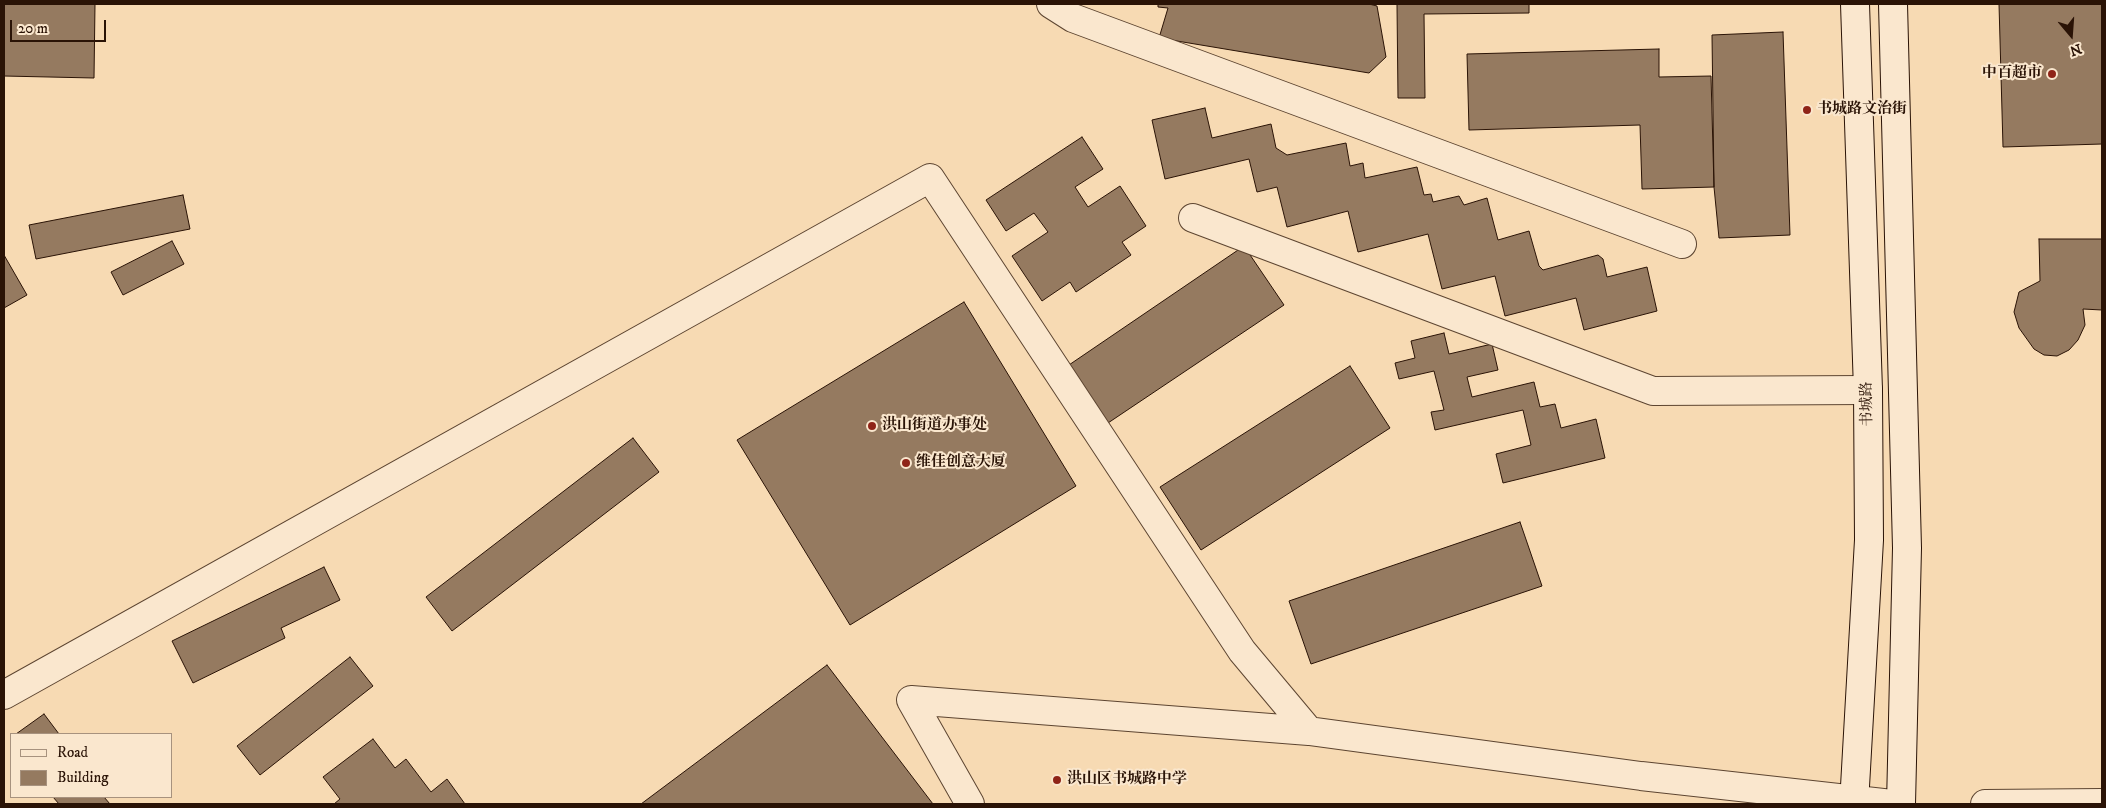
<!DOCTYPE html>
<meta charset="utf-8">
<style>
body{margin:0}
#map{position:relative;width:2106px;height:808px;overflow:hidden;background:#f7dab3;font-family:"IM FELL DW Pica",serif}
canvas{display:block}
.frame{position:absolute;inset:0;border:5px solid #2a1306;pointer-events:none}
.legend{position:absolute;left:10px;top:733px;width:162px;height:65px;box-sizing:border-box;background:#fae7ce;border:1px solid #a7927e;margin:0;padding:6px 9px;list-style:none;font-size:15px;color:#2a1306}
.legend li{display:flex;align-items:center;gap:10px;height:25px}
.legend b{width:25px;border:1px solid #a7927e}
.north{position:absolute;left:2046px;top:10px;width:50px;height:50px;-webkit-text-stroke:4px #fae7ce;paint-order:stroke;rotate:162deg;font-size:14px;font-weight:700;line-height:20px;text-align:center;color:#2a1306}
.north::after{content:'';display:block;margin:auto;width:18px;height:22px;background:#2a1306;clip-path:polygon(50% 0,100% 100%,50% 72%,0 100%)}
.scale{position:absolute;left:10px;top:20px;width:96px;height:22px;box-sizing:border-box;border:2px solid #2a1306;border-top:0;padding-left:6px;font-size:15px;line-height:18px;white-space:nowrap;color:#2a1306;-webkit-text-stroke:4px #fae7ce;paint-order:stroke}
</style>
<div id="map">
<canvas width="2106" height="808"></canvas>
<div class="frame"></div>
<ul class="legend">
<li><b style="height:6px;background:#fae7ce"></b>Road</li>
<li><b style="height:14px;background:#957a60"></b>Building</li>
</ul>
<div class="north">N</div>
<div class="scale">20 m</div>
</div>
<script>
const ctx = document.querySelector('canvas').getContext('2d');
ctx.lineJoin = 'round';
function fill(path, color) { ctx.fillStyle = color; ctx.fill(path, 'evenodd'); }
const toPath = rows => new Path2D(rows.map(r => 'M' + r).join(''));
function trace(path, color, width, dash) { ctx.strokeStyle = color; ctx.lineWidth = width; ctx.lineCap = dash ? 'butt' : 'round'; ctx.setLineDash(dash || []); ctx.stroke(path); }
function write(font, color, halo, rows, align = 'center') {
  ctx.font = font + ' "IM FELL DW Pica","Noto Serif SC",serif'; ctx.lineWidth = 4; ctx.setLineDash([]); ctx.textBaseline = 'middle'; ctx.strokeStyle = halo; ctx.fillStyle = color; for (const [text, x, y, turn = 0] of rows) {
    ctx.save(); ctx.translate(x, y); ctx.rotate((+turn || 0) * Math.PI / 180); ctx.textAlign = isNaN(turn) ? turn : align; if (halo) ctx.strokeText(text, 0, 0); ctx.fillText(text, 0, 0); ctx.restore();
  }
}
const building = toPath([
 [4,4,95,4,94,78,4,76,4,4],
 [1158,4,1369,4,1377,6,1386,57,1369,73,1159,38,1168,8,1158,7,1158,4],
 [1397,4,1529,4,1529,13,1424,14,1425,98,1398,98,1397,4],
 [1999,4,2102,4,2102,144,2003,147,1999,4],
 [1783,32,1790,235,1719,238,1714,187,1712,35,1783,32],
 [1659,49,1659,77,1711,76,1714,187,1642,189,1640,125,1469,130,1467,54,1659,49],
 [1205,108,1212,138,1271,124,1276,148,1287,155,1346,143,1350,166,1363,163,1365,178,1417,167,1424,195,1431,194,1433,202,1459,196,1464,205,1487,198,1498,240,1529,231,1539,266,1543,270,1598,255,1603,259,1607,277,1647,267,1657,311,1584,330,1576,298,1505,316,1495,276,1442,289,1428,234,1358,252,1348,211,1287,227,1277,187,1257,192,1249,159,1165,179,1152,120,1205,108],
 [1082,137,1103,169,1075,187,1088,207,1120,186,1146,226,1122,242,1131,255,1076,292,1070,282,1042,301,1012,256,1048,232,1034,213,1006,231,986,200,1082,137],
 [183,195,190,229,36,259,29,225,183,195],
 [2039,239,2102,239,2102,310,2083,309,2085,325,2078,340,2069,350,2057,356,2044,355,2034,349,2019,328,2014,312,2019,292,2040,281,2039,239],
 [172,241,184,264,123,295,111,272,172,241],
 [1244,246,1284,305,1105,425,1066,367,1244,246],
 [4,255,27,295,4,308,4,255],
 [964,302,1076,486,850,625,737,440,964,302],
 [1444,333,1449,354,1492,344,1498,370,1467,377,1472,397,1534,382,1540,407,1555,404,1561,428,1596,419,1605,458,1503,483,1496,454,1531,445,1523,410,1435,430,1431,412,1444,410,1434,371,1399,379,1395,363,1415,358,1411,341,1444,333],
 [1350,366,1390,428,1201,550,1160,487,1350,366],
 [633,438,659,472,452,631,426,597,633,438],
 [1520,522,1542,586,1311,664,1289,601,1520,522],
 [324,567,340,600,281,628,285,638,193,683,172,641,324,567],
 [350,657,373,686,260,775,237,746,350,657],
 [827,665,933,804,641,804,827,665],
 [44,714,59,734,16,734,44,714],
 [373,739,395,768,406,759,431,792,447,779,465,804,334,804,340,799,323,777,373,739],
 [53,797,104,797,110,804,59,804,53,797]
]);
const street = toPath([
 [1051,4,1073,18,1682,244],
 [1193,218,1653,391,1868,390],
 [4,695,930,178,1242,651,1309,731],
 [970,804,911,700,1309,731,1641,776,1892,804],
 [1985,804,2102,803]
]);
const secondary = toPath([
 [1893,4,1907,548,1901,804],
 [1854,804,1869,540,1868,390,1855,4]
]);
const markers = [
 [2052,74,5,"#8f2418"],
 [1807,110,5,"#8f2418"],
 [872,426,5,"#8f2418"],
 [906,463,5,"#8f2418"],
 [1057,780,5,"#8f2418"]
];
const poiNames = [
 ["中百超市",2042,74,"right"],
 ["书城路文治街",1817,110],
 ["洪山街道办事处",882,426],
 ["维佳创意大厦",916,463],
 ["洪山区书城路中学",1067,780]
];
const streetNames = [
 ["书城路",1868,404,-91]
];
fill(building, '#957a60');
trace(building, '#2a1306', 1);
trace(street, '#5d4531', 30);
trace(secondary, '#2a1306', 30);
trace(street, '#fae7ce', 28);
trace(secondary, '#fae7ce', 28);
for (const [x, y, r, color] of markers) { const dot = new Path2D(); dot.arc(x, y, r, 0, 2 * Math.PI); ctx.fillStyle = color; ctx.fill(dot); trace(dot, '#fae7ce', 2); }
write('bold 15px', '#2a1306', '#fae7ce', poiNames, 'left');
write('15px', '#2a1306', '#fae7ce', streetNames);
</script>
